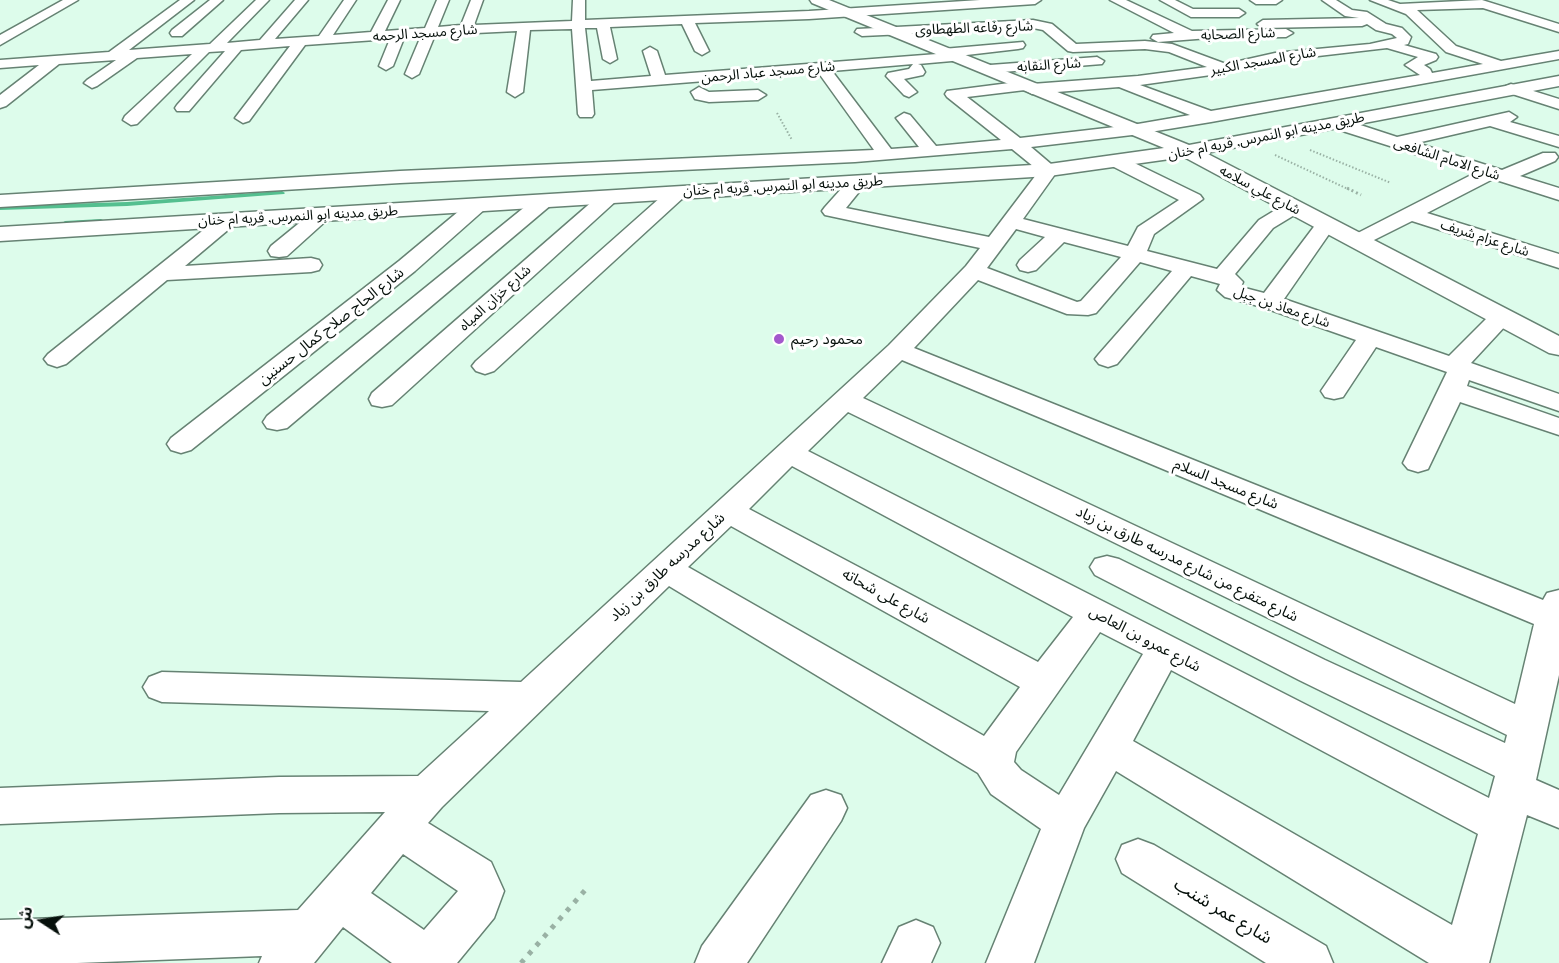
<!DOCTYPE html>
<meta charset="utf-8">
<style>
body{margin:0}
#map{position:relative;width:1559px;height:963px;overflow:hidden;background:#ddfceb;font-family:"Playfair Display","Noto Sans Arabic",serif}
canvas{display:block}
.north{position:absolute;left:12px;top:891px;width:60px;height:60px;-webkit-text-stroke:4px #fff;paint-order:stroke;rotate:282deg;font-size:16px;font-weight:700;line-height:24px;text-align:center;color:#06100b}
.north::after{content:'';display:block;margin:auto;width:21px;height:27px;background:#06100b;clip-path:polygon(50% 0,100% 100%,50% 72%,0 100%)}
</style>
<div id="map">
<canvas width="1559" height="963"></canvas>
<div class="north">ش</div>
</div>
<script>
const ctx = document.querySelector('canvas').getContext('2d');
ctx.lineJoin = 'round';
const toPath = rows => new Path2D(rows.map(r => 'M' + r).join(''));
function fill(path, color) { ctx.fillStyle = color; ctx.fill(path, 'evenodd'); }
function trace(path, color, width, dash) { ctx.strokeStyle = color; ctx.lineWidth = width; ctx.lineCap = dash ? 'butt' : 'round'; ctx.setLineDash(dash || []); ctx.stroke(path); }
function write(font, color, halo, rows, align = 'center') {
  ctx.font = font + ' "Playfair Display","Noto Sans Arabic",serif'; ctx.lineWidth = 6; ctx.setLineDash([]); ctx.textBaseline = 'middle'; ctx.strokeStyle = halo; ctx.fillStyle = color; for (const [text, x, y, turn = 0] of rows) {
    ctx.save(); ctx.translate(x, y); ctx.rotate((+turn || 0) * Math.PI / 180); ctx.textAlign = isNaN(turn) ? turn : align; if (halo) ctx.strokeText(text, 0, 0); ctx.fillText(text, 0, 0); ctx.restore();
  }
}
const stream = toPath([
 [282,191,285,193,284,194,127,206,0,210,0,206,127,202,282,191],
 [101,219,103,220,103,222,65,225,62,223,65,221,101,219]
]);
const pathFar2 = toPath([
 [777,113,792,140],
 [1310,150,1391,183],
 [1275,155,1350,190]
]);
const pathFar1 = toPath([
 [1347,188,1361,195]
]);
const path = toPath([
 [521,963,587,888]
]);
const street = toPath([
 [63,0,78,0,0,45,0,35,63,0],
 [180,0,194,0,129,50,210,44,256,0,269,0,227,43,260,40,295,0,308,0,275,39,319,36,344,0,356,0,333,35,371,32,388,0,400,0,385,31,425,28,437,0,449,0,438,27,461,25,471,0,483,0,474,25,572,21,573,0,585,0,585,20,809,11,980,0,1041,0,1035,4,809,19,695,23,709,51,702,55,695,51,682,24,610,27,617,59,610,63,603,59,597,28,585,28,591,81,651,76,643,51,650,47,657,51,665,75,937,54,938,50,943,49,1023,42,1025,45,1023,48,1018,49,958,56,957,60,952,61,918,64,921,65,925,72,923,75,904,79,917,92,909,97,904,95,886,76,888,73,909,69,913,64,832,71,891,149,919,147,896,118,904,113,910,115,936,146,1001,140,947,97,945,94,947,91,1025,81,1032,84,1138,76,1207,67,1169,52,1145,49,1073,52,1068,51,1043,30,1033,28,862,36,855,32,857,29,1033,20,1052,24,1076,44,1145,41,1172,44,1226,64,1275,53,1370,44,1397,38,1392,34,1376,30,1367,24,1362,26,1263,28,1257,24,1263,20,1359,18,1345,16,1322,0,1336,0,1352,10,1367,12,1386,24,1402,28,1411,37,1408,44,1404,45,1436,54,1438,57,1436,60,1424,65,1430,69,1432,73,1483,64,1446,52,1406,14,1370,0,1388,0,1400,4,1482,0,1559,24,1559,32,1483,8,1417,10,1456,46,1501,61,1559,51,1559,59,1211,122,1132,135,1031,147,1058,170,1023,219,1128,246,1138,227,1179,200,1112,166,1109,162,1112,158,1118,157,1124,158,1200,195,1203,199,1154,234,1147,251,1217,269,1259,220,1287,203,1301,203,1304,207,1301,211,1273,228,1235,274,1243,282,1241,287,1264,293,1319,220,1333,220,1336,224,1284,299,1449,356,1493,312,1501,310,1509,312,1513,317,1509,322,1471,363,1559,394,1559,411,1469,380,1467,386,1559,418,1559,435,1460,402,1428,469,1418,472,1408,469,1403,463,1447,372,1376,347,1343,397,1334,399,1325,397,1321,391,1356,340,1262,307,1225,297,1217,290,1220,284,1191,276,1117,364,1108,367,1099,364,1095,359,1099,354,1172,271,1140,262,1096,313,1088,315,1067,314,978,280,914,348,1543,600,1547,593,1559,590,1559,675,1536,780,1559,790,1559,828,1527,815,1489,963,1429,963,1116,771,1084,828,1034,963,986,963,1041,829,991,794,978,773,669,586,442,807,428,823,491,862,504,891,494,918,457,963,392,963,343,927,314,963,259,963,262,956,77,963,0,963,0,920,298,910,385,812,279,813,0,824,0,788,279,777,418,776,489,711,162,702,149,697,143,687,149,677,162,672,521,682,889,345,966,266,980,248,825,215,822,211,825,207,851,178,858,176,865,178,867,182,846,208,989,237,1039,171,1012,149,855,162,400,183,0,207,0,195,400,171,874,150,818,72,592,90,594,114,592,117,580,117,578,114,572,29,530,30,523,92,515,97,507,92,517,31,435,35,419,74,412,78,405,74,421,36,404,38,393,66,386,70,379,66,390,39,305,45,249,121,243,123,235,118,290,46,241,50,189,111,177,111,175,108,177,105,225,51,209,52,137,124,131,125,123,120,125,116,192,54,137,58,97,86,92,88,84,83,87,80,116,60,59,64,6,106,0,108,0,95,39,65,0,68,0,60,109,52,180,0],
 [1387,48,1418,57,1405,65,1420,75,1211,111,1140,85,1225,73,1275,61,1387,48],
 [1119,87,1190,115,1132,125,1020,138,967,97,1025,90,1032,94,1119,87],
 [1016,229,1045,237,1020,260,1017,265,1020,270,1028,272,1036,270,1064,242,1121,257,1081,301,1077,302,987,268,1016,229],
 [902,360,1534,624,1515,704,863,398,902,360],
 [848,412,1507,735,1505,743,1325,660,1119,559,1107,556,1095,559,1090,567,1095,575,1299,680,1495,776,1489,798,808,451,848,412],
 [792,466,1073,617,1038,662,749,509,792,466],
 [731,526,1020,687,984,736,688,567,731,526],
 [1100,632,1143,654,1059,795,1021,770,1014,762,1016,752,1100,632],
 [1171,670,1478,834,1452,925,1133,741,1171,670],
 [403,854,458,891,424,930,371,893,403,854],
 [210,0,223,0,182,36,172,36,170,33,172,30,210,0],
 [1110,0,1126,0,1192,31,1286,29,1293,33,1286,37,1209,38,1158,42,1151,38,1153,35,1174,33,1110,0],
 [1160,0,1175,0,1193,9,1239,9,1245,13,1239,17,1191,17,1160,0],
 [1250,0,1282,0,1276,4,1256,4,1250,0],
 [1097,57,1104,61,1102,64,990,73,983,69,990,65,1097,57],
 [1511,84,1559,99,1559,109,1506,92,1503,89,1506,86,1511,84],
 [699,87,709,92,758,90,766,95,758,100,709,102,695,99,691,92,699,87],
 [1509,112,1517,117,1510,122,1559,136,1559,147,1490,126,1417,143,1502,170,1543,153,1555,153,1558,157,1555,161,1520,176,1559,188,1559,200,1493,179,1427,213,1559,254,1559,268,1412,221,1364,245,1357,247,1350,245,1346,241,1350,237,1475,173,1330,127,1328,123,1330,119,1342,119,1397,137,1509,112],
 [677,187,684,189,687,193,684,197,494,371,485,374,476,371,472,366,476,361,670,189,677,187],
 [609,191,616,193,619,197,616,201,392,405,382,407,372,405,369,399,372,393,602,193,609,191],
 [544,195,551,197,554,201,551,205,287,428,277,430,267,428,263,422,267,416,537,197,544,195],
 [478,199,485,201,488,205,485,209,415,271,191,450,181,453,171,450,167,444,171,438,399,261,471,201,478,199],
 [321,209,328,211,331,215,328,219,287,256,279,257,271,256,268,251,271,246,314,211,321,209],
 [228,214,235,216,238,220,235,224,185,266,311,258,319,260,322,265,319,270,311,272,167,280,66,364,57,367,48,364,44,359,48,354,221,216,228,214],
 [826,790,841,795,847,808,841,821,747,963,695,963,702,946,811,795,826,790],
 [1138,839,1154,845,1326,946,1333,963,1266,963,1122,873,1116,859,1122,845,1138,839],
 [916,920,933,927,940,943,931,963,882,963,899,927,916,920]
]);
const secondary = toPath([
 [810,0,829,0,1189,145,1559,76,1559,86,1206,153,1559,336,1559,355,1549,353,1184,157,1049,176,0,241,0,227,1049,164,1164,148,812,3,810,0]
]);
const markers = [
 [779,339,6,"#a358cc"]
];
const farStreetnames = [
 ["شارع رفاعه الطهطاوى",974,28,-2],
 ["شارع مسجد الرحمه",425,33,-4],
 ["شارع الصحابه",1238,34,-2],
 ["شارع المسجد الكبير",1263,61,-10],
 ["شارع النقابه",1049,65,-4],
 ["شارع مسجد عباد الرحمن",768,72,-5],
 ["طريق مدينه ابو النمرس, قريه ام خنان",1266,136,-11],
 ["شارع الامام الشافعى",1447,159,18],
 ["طريق مدينه ابو النمرس, قريه ام خنان",783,186,-3],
 ["شارع علي سلامه",1260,190,28],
 ["طريق مدينه ابو النمرس, قريه ام خنان",298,216,-3],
 ["شارع عزام شريف",1485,238,18],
 ["شارع خزان المياه",495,298,-42],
 ["شارع معاذ بن جبل",1282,307,19]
];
const streetNames = [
 ["شارع الحاج صلاح كمال حسنين",331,326,-38],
 ["شارع مسجد السلام",1226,484,22],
 ["شارع متفرع من شارع مدرسه طارق بن زياد",1187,564,26],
 ["شارع مدرسه طارق بن زياد",667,567,-43],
 ["شارع على شحاته",886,596,29],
 ["شارع عمرو بن العاص",1145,639,28]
];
const poiNames = [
 ["محمود رحيم",791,339]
];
const nearStreetnames = [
 ["شارع عمر شنب",1223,911,31]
];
fill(stream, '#54bf8f');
trace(street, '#668273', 3);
trace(secondary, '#668273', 3);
trace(pathFar2, '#99b1a4', 2, [1.5, 2]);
trace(pathFar1, '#99b1a4', 3, [2, 3]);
trace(path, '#99b1a4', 5, [4.5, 7]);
fill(street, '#fff');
fill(secondary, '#fff');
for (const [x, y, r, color] of markers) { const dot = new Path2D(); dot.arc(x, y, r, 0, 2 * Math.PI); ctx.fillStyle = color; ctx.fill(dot); trace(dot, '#fff', 2); }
write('14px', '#06100b', '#fff', farStreetnames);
write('15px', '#06100b', '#fff', streetNames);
write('15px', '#06100b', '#fff', poiNames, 'left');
write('18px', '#06100b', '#fff', nearStreetnames);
</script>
